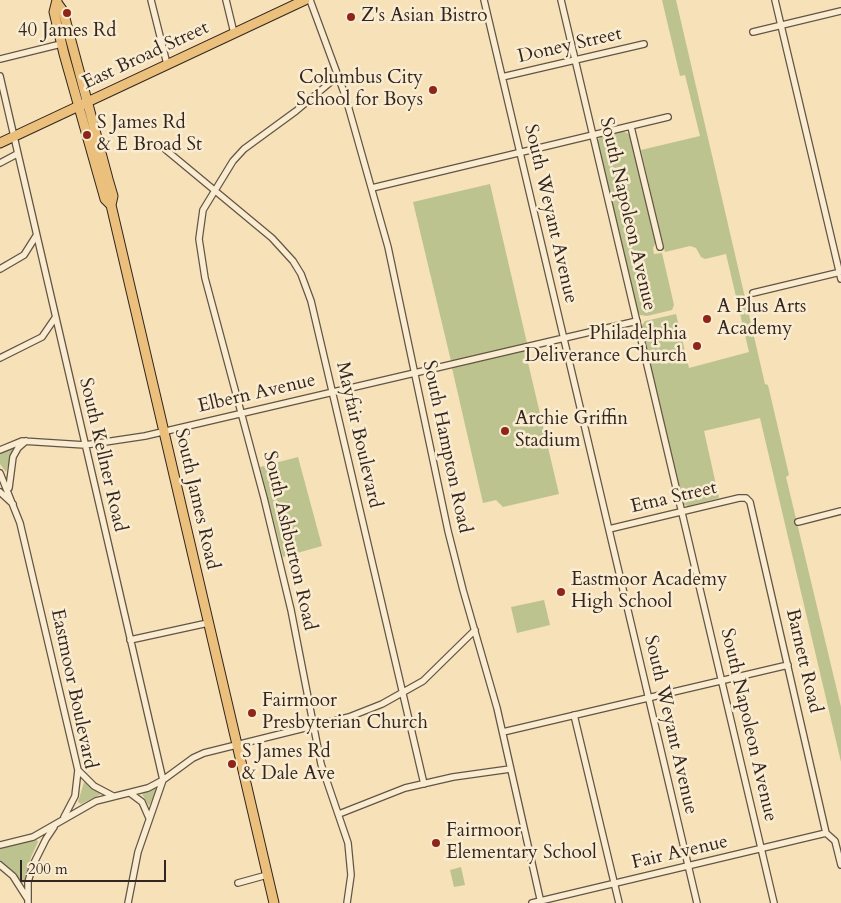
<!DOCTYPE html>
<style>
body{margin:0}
#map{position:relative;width:841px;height:903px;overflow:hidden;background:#f6e1b8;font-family:Cardo,serif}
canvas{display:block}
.scale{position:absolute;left:20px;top:860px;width:146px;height:22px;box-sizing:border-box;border:2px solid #33251f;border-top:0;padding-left:6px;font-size:15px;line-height:18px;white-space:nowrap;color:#33251f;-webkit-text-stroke:4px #f9ecd1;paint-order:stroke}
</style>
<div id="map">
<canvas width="841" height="903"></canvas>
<div class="scale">200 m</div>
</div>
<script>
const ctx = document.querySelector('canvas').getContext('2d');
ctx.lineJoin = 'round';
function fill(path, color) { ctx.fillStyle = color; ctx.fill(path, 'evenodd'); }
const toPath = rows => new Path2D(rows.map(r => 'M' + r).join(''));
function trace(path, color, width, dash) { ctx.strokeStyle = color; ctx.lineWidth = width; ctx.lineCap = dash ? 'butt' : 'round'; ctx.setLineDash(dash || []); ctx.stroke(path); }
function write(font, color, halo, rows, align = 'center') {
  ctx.font = font + ' Cardo,serif'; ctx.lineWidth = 5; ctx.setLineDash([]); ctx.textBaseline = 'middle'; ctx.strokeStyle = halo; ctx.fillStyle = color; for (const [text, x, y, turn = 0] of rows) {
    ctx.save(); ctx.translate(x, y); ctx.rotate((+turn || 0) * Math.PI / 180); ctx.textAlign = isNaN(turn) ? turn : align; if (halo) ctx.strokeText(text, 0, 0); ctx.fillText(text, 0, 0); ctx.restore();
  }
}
const green = toPath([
 [662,0,676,0,765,384,768,385,789,475,786,477,841,707,841,762,760,418,704,431,719,498,688,506,684,505,641,327,645,321,676,314,689,368,749,352,726,254,705,259,701,257,696,248,690,246,665,252,656,216,641,150,700,136,685,75,680,76],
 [622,131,631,135,656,242,653,248,654,254,662,253,674,305,672,310,647,316,640,315,637,311,597,141,601,136],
 [490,184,527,343,451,361,413,202],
 [525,350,559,494,503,507,496,500,483,503,452,368],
 [11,447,13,450,6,472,0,464,0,454],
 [298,457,322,546,283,557,260,467],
 [544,600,550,625,517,633,511,607],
 [84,782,101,794,81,804,78,802],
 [154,788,157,789,149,806,142,794],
 [36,839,38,842,31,857,24,882,22,883,0,862,0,848],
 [461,867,465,885,454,887,450,870]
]);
const street = toPath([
 [151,0,167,64],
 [226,0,234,33],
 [310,0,345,95,388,247,448,531,463,590,497,708,541,903],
 [484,0,697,903],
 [561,0,774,903],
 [775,0,841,279],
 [753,32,841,11],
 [0,59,61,44],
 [0,76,163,780,138,852,128,903],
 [338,76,296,111,244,149,233,161,203,210,199,239,205,278,264,498,291,610,321,764,348,843,351,875,347,903],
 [502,77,644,44],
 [631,127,660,247],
 [166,150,272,238,293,261,301,274,311,301,424,784],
 [0,163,17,154],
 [372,188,668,117],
 [0,269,24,255,36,236],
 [753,293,841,272],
 [0,358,42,337,55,318],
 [0,450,22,441,85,445,145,436,637,321],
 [0,473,20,523,78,770,75,796,64,817],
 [9,488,13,457,18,448,26,441],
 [0,492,13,504],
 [798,522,841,511],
 [609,529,739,498,746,498,750,502,826,833],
 [130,640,208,623],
 [574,715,619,903],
 [503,732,788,665],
 [78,770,94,786,113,796],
 [130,793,142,802,149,818],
 [339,814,405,788,453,777,510,769],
 [0,845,33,837,96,801,148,788,163,780,193,758,204,753,349,717,382,704,423,681,475,630],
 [0,865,13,876,27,898],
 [238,883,267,875],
 [28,903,28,882,33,865,46,839,54,827],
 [532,903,826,833,835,841,841,865]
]);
const primary = toPath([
 [57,0,54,12,64,54,105,199,111,205,274,903],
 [58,4,63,11,108,179,113,196,111,205],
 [0,143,305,0]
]);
const markers = [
 [67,13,5,"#8f2418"],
 [351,17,5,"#8f2418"],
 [433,90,5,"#8f2418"],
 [87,135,5,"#8f2418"],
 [707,319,5,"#8f2418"],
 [697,346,5,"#8f2418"],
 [505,431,5,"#8f2418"],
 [561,592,5,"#8f2418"],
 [252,713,5,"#8f2418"],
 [232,764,5,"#8f2418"],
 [436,843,5,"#8f2418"]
];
const poiNames = [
 ["Z's Asian Bistro",361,17],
 ["40 James Rd",67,32,"center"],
 ["Columbus City",423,79,"right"],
 ["School for Boys",423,101,"right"],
 ["S James Rd",97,124],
 ["& E Broad St",97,146],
 ["A Plus Arts",717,308],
 ["Academy",717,330],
 ["Philadelphia",687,335,"right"],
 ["Deliverance Church",687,357,"right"],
 ["Archie Griffin",515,420],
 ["Stadium",515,442],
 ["Eastmoor Academy",571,581],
 ["High School",571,603],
 ["Fairmoor",262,702],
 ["Presbyterian Church",262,724],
 ["S James Rd",242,753],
 ["& Dale Ave",242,775],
 ["Fairmoor",446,832],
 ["Elementary School",446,854]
];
const streetNames = [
 ["Doney Street",570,46,-13],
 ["East Broad Street",146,56,-25],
 ["South Weyant Avenue",550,214,77],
 ["South Napoleon Avenue",627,214,77],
 ["Elbern Avenue",257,394,-13],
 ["Mayfair Boulevard",358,435,77],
 ["South Hampton Road",446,447,78],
 ["South Kellner Road",102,455,77],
 ["Etna Street",674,498,-13],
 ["South James Road",196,499,77],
 ["South Ashburton Road",289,541,77],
 ["Barnett Road",803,661,77],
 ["Eastmoor Boulevard",73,689,78],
 ["South Weyant Avenue",670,725,77],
 ["South Napoleon Avenue",748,725,77],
 ["Fair Avenue",680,853,-13]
];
fill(green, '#bcc38f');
trace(street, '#645445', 8);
trace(primary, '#33251f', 11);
trace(street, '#f9ecd1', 5.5);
trace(primary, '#ebc07c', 9);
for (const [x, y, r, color] of markers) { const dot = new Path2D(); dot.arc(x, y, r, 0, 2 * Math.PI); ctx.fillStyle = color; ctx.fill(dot); trace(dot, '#f9ecd1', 2); }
write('19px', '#33251f', '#f9ecd1', poiNames, 'left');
write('19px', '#33251f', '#f9ecd1', streetNames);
</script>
